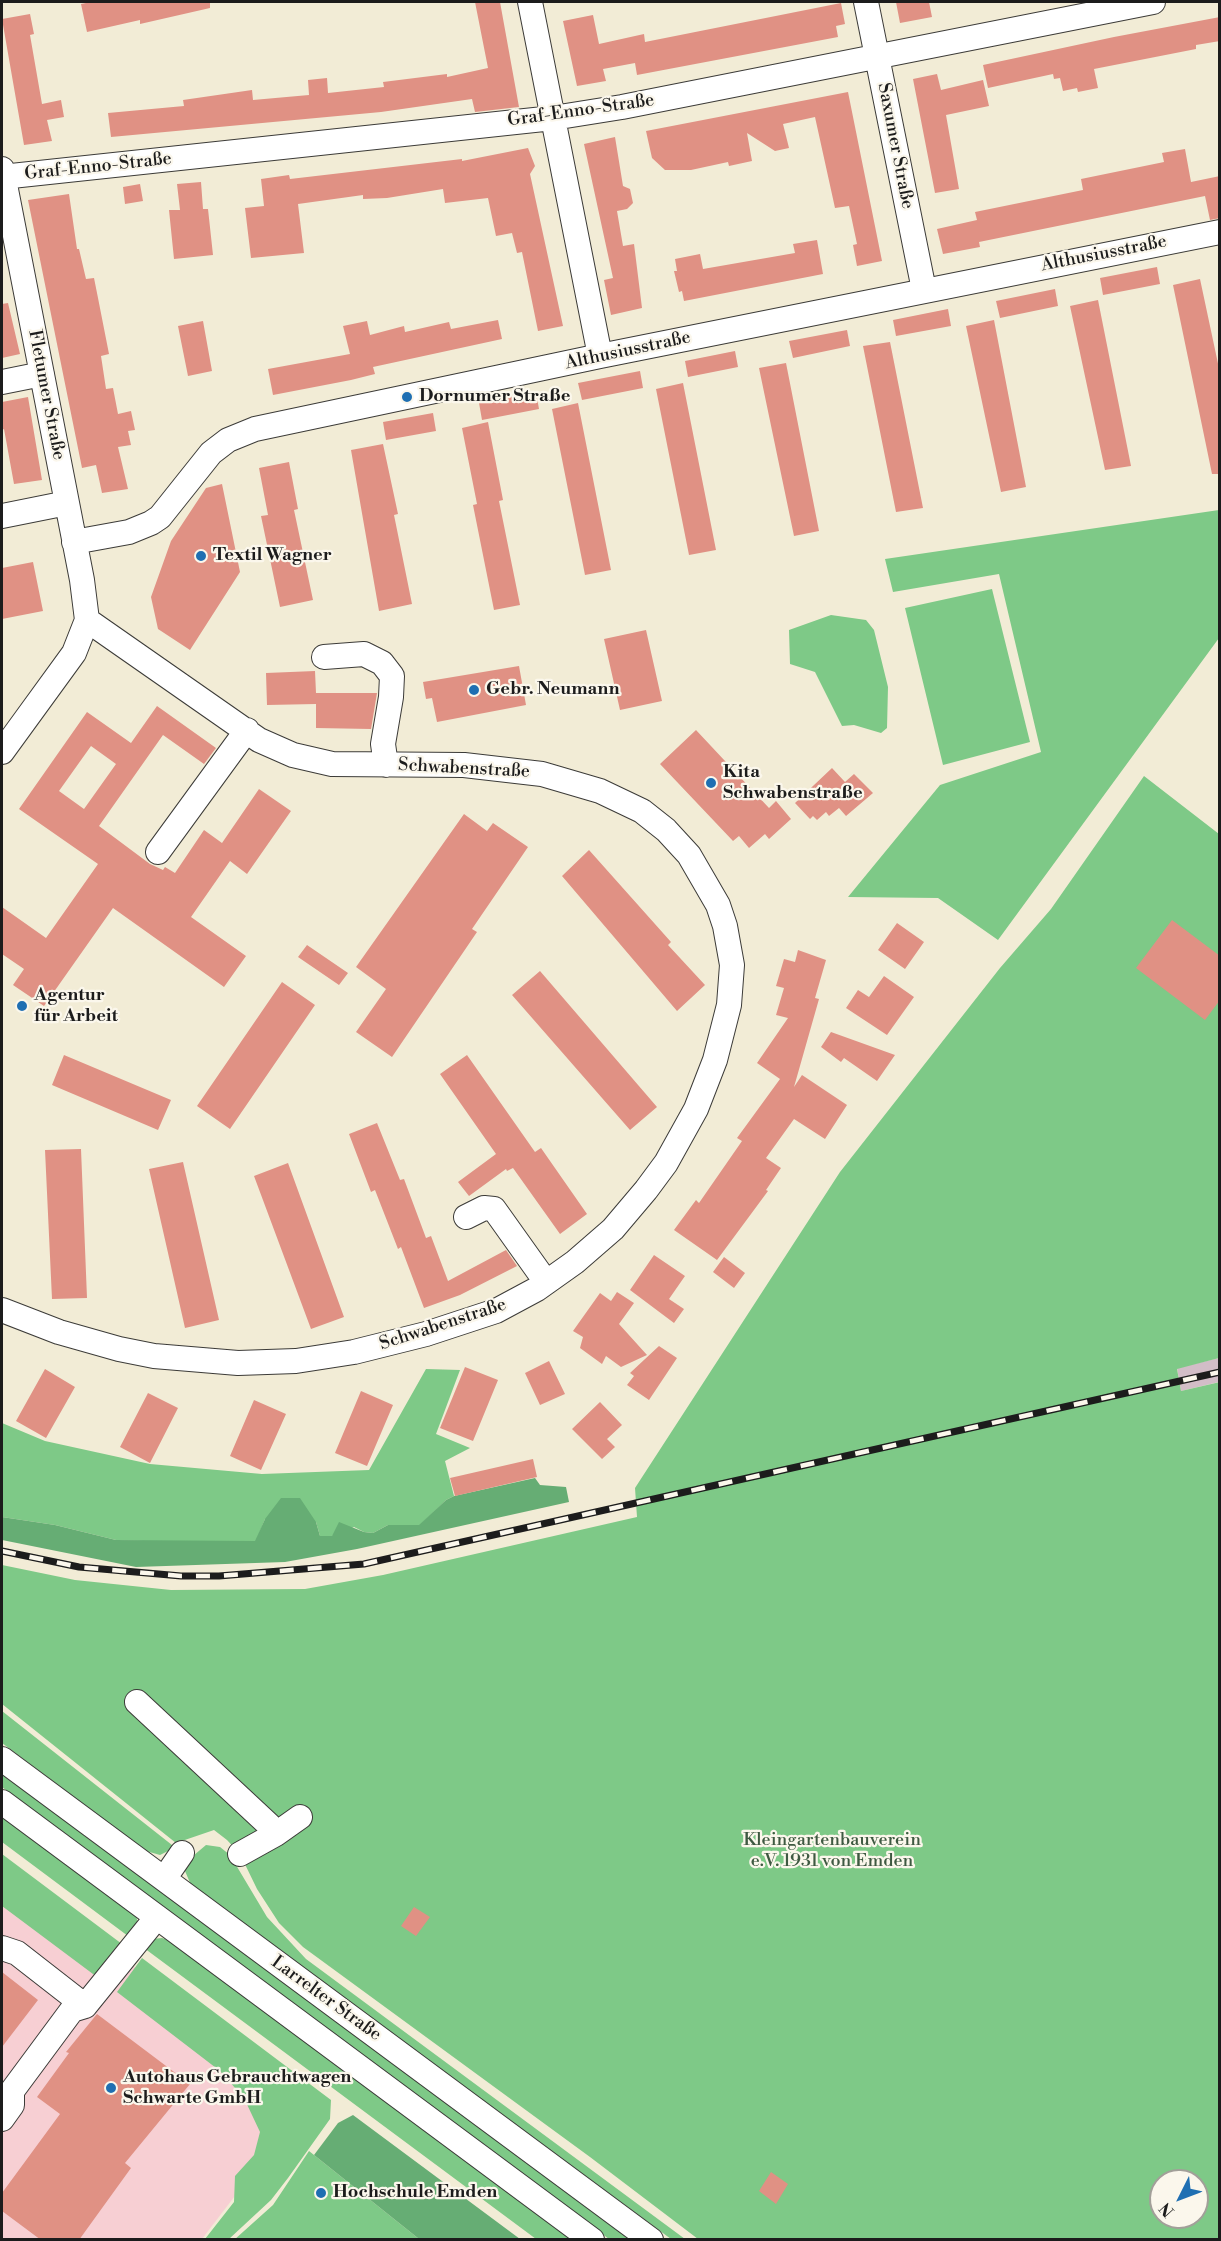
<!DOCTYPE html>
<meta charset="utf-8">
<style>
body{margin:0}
#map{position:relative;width:1221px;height:2241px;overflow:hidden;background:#f2ecd6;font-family:"Libre Bodoni",serif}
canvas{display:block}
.frame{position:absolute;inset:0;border:3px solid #1c1c1c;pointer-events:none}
.north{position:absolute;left:1149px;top:2169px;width:60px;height:60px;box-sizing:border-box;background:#fbf7ec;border:2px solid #a29f99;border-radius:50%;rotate:228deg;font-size:16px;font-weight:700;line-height:24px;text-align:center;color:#1c1c1c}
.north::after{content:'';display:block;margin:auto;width:21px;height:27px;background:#1f6fb2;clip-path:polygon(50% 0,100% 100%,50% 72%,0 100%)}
</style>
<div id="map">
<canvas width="1221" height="2241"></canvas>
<div class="frame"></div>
<div class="north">N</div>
</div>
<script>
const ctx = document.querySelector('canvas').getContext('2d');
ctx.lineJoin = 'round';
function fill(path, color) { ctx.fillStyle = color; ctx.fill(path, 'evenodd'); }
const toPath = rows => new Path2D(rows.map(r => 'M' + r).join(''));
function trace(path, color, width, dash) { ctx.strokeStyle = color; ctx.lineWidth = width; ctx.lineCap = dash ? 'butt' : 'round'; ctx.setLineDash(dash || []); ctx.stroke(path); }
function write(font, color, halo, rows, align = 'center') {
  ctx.font = font + ' "Libre Bodoni",serif'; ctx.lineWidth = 4.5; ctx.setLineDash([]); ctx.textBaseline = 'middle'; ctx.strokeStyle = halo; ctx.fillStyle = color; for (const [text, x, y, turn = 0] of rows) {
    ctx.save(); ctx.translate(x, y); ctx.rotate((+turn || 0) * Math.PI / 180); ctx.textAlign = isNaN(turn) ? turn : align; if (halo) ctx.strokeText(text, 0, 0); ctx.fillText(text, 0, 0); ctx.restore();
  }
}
const built = toPath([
 [2,1866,231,2040,303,2107,202,2239,2,2239]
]);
const industrial = toPath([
 [1219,1358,1219,1382,1181,1391,1177,1368]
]);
const green = toPath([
 [1219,510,1219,638,998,940,938,898,848,897,940,785,1041,752,999,574,893,592,885,559],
 [992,589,1030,742,943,765,905,608],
 [831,615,866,620,874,630,888,687,887,728,881,733,854,725,842,726,815,672,790,664,789,630],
 [1144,776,1219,834,1219,1358,1177,1369,1181,1391,1220,1382,1220,2236,1217,2239,698,2239,590,2157,303,1947,279,1923,257,1889,240,1854,227,1840,214,1830,176,1843,2,1704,2,1565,75,1580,171,1590,305,1589,383,1575,637,1517,635,1488,840,1172,1000,968,1051,909],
 [1161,2181,1197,2181,1197,2217,1161,2217],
 [426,1369,460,1370,436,1434,470,1448,445,1461,454,1496,446,1500,419,1526,388,1525,373,1533,364,1532,354,1527,332,1536,320,1536,316,1522,265,1519,256,1541,172,1542,116,1540,55,1525,2,1517,2,1423,45,1441,150,1464,262,1474,369,1470],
 [2,1711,172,1845,174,1848,160,1855,146,1851,2,1743],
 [2,1774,631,2239,609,2239,2,1787],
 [2,1815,136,1915,139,1928,132,1939,2,1842],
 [206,1845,220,1847,230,1855,267,1917,306,1959,685,2239,671,2239,191,1885,185,1871,187,1861],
 [2,1854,122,1944,97,1977,2,1906],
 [162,1938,173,1942,573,2239,536,2239,144,1948,152,1939],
 [142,1958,331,2100,330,2119,288,2178,271,2200,229,2239,205,2239,234,2202,235,2176,254,2155,260,2132,244,2098,220,2071,117,1992],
 [309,2151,419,2239,234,2240,273,2205]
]);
const forest = toPath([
 [535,1478,540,1485,566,1487,569,1502,357,1549,285,1562,136,1567,2,1540,2,1517,55,1525,116,1540,255,1541,265,1519,281,1498,300,1498,316,1522,320,1536,332,1536,339,1522,364,1532,373,1533,388,1525,419,1525,446,1500,454,1496],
 [353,2115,520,2239,419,2239,314,2155,338,2123]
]);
const building = toPath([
 [91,2,210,2,210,8,140,24,140,20,87,32,81,4],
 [475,2,500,2,519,107,475,112,472,99,381,112,111,137,108,113,184,106,183,100,252,90,253,100,309,95,308,80,327,78,328,93,384,87,383,82,447,74,447,77,488,68],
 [896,2,929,2,932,17,900,23],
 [841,3,845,24,836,26,838,37,637,75,635,63,603,69,606,81,577,86,563,21,593,15,599,44,644,34,645,42],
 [30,14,34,34,30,35,42,104,61,100,64,117,47,120,52,141,24,145,2,19],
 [1220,17,1220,41,1196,45,1196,49,1094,69,1098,88,1078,92,1077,88,1063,91,1060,78,1054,79,1053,74,988,88,983,65,1114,37],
 [937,74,941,90,983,80,989,106,946,115,959,189,935,193,913,79],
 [848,92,882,261,857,266,853,245,857,244,849,206,835,208,815,117,783,124,789,148,775,151,747,133,752,161,729,166,728,162,691,170,665,170,652,158,646,131],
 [615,137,623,186,630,189,633,203,627,209,617,211,623,246,634,244,642,308,611,315,604,280,613,278,584,144],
 [528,148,535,166,530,174,563,326,538,331,522,252,517,253,512,233,496,236,488,198,445,203,443,189,387,198,363,199,363,195,298,204,304,253,251,258,245,208,264,206,261,179,289,175,290,179,462,159,462,161],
 [1185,149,1191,182,1220,176,1220,218,1210,220,1205,196,979,242,980,247,943,254,937,229,977,220,975,212,1083,190,1081,179,1164,162,1162,153],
 [201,182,203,209,208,209,213,255,174,259,169,210,180,210,177,184],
 [140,184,143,201,125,204,123,187],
 [69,194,77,249,79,249,86,279,94,278,98,298,109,354,101,356,106,389,113,388,118,414,131,411,135,430,128,431,131,445,118,447,128,489,102,493,96,465,82,468,28,200],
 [817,240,823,274,684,301,682,291,679,292,674,271,677,271,675,259,700,254,703,269,795,253,793,244],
 [1157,267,1160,284,1103,295,1100,278],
 [1200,279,1220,373,1220,474,1212,474,1173,285],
 [1055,289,1058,306,1000,318,996,301],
 [1098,300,1131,466,1105,470,1070,306],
 [8,303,20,354,2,358,2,304],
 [948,309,951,326,896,336,893,320],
 [498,320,502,339,373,367,375,374,351,380,273,395,268,369,350,354,343,326,367,321,370,335,404,326,405,332,449,322,451,329],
 [994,320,1026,487,1001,492,966,326],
 [203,321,212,371,188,376,178,326],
 [847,330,850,346,793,358,789,341],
 [890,342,923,508,896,512,863,346],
 [735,351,738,367,688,377,685,361],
 [786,363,819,531,794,536,759,368],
 [640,371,643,388,582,400,578,383],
 [683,383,716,550,689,555,656,389],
 [536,392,539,409,482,420,479,403],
 [28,397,42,480,14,484,4,429,2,430,2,402],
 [578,403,611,570,585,575,552,409],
 [433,413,436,431,386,440,383,422],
 [488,422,503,500,499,501,520,605,494,610,473,505,477,504,462,428],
 [383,444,398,514,394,515,412,604,379,611,351,450],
 [289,462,298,509,294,510,313,600,280,607,261,516,268,515,259,468],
 [222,484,240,572,190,650,158,629,151,597,171,541,206,488],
 [33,562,43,611,2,619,2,568],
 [646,630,662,701,620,710,604,639],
 [519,666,526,705,437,722,432,698,426,699,423,682],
 [315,671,316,693,377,693,371,729,316,728,316,704,267,705,266,673],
 [157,706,216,748,204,764,163,735,99,826,150,864,163,870,165,867,175,873,204,830,222,843,259,789,291,811,247,874,230,861,191,917,246,956,224,987,113,908,44,1006,13,985,24,969,2,954,2,907,46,938,98,864,19,809,87,712,131,743],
 [91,746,116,764,84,809,59,791],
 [696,730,769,808,776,801,791,819,769,839,765,834,749,848,739,836,733,841,660,764],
 [832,768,845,782,854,774,873,793,846,816,839,808,829,816,826,812,817,820,813,816,810,819,795,803],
 [464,814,487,831,493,823,528,847,472,929,477,932,392,1057,356,1032,386,989,356,967],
 [589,850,671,942,668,945,705,985,677,1011,562,876],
 [1172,920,1220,956,1220,1000,1205,1020,1136,968],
 [897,923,924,942,905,969,878,950],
 [307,945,348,973,339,985,298,957],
 [798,950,826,960,815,998,819,999,794,1087,802,1075,847,1105,825,1139,794,1119,766,1158,781,1168,766,1190,768,1191,717,1260,674,1230,696,1200,699,1203,742,1141,737,1138,780,1079,757,1063,788,1018,776,1015,784,988,776,986,784,959,795,962],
 [540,971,657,1107,630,1130,512,995],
 [884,976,914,997,887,1035,846,1008,858,990,869,997],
 [282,982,315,1005,230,1129,197,1106],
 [831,1032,895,1055,877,1081,844,1058,841,1062,821,1047],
 [64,1055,171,1100,158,1130,52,1085],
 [467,1055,535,1152,541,1148,587,1214,560,1234,513,1168,507,1171,506,1169,469,1196,458,1182,496,1154,440,1074],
 [377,1123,400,1180,404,1179,426,1238,431,1236,448,1281,506,1250,517,1266,460,1295,424,1308,401,1247,398,1249,375,1190,371,1192,349,1134],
 [81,1149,87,1298,52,1299,45,1150],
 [183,1162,219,1320,185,1328,149,1169],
 [288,1163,344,1317,311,1329,254,1176],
 [654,1255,685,1276,669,1299,684,1309,674,1323,630,1290],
 [724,1257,745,1273,734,1288,713,1272],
 [617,1292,634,1303,619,1324,647,1355,621,1367,606,1356,602,1364,580,1348,583,1337,573,1331,600,1293,611,1301],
 [659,1346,677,1358,649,1400,627,1385,634,1376,630,1373],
 [549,1361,565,1394,540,1405,525,1373],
 [465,1367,498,1380,473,1441,440,1428],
 [45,1369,75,1387,46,1438,16,1421],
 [361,1391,393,1405,367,1466,335,1453],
 [148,1393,178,1408,150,1463,120,1447],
 [254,1400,286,1414,261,1470,230,1456],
 [600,1402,622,1425,607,1439,615,1447,602,1459,572,1429],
 [533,1459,537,1477,455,1496,450,1478],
 [414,1907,430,1917,416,1936,401,1926],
 [2,1972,38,2000,2,2047],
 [97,2014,190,2084,125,2163,131,2168,79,2240,41,2240,2,2211,2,2193,60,2114,37,2097,69,2053,66,2052],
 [771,2172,788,2184,776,2204,759,2191]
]);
const minor = toPath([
 [530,2,600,356],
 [866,2,924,290],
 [2,169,82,580,87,620,74,653,2,752],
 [2,177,553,118,622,107,1153,2],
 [2,382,42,374],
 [2,516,67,503],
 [74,542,129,532,151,523,160,517,211,453,228,440,255,429,600,356,1220,232],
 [324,657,364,654,382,663,392,676,391,697,383,744,386,765],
 [158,852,247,730],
 [466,1217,484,1208,494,1209,546,1282],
 [2,1310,59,1332,119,1349,154,1356,238,1363,296,1361,354,1352,426,1334,496,1311,537,1289,575,1262,613,1229,646,1190,666,1163,696,1109,715,1060,729,1005,732,965,725,926,718,905,689,855,666,830,642,811,600,791,542,774,464,765,332,764,293,755,259,740,87,620],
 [137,1702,269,1825,276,1834],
 [2,1759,651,2240],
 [2,1802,592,2240],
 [240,1854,276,1834,300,1817],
 [164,1879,182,1853],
 [2,1948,17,1953,85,2006],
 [2,2119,12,2105,12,2091,72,2010,85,2006,157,1917]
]);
const rail = toPath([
 [2,1551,79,1567,181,1576,219,1576,364,1564,1220,1372]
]);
const markers = [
 [407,397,6,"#1f6fb2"],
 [201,556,6,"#1f6fb2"],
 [474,690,6,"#1f6fb2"],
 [711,783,6,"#1f6fb2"],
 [22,1006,6,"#1f6fb2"],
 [111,2088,6,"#1f6fb2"],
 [321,2193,6,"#1f6fb2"]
];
const streetNames = [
 ["Graf-Enno-Straße",581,111,-8],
 ["Saxumer Straße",895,146,79],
 ["Graf-Enno-Straße",98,167,-6],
 ["Althusiusstraße",1104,254,-11],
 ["Althusiusstraße",628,351,-12],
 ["Fletumer Straße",46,395,79],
 ["Schwabenstraße",464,769,3],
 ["Schwabenstraße",443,1325,-18],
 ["Larrelter Straße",326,1999,36]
];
const poiNames = [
 ["Dornumer Straße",419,397],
 ["Textil Wagner",213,556],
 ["Gebr. Neumann",486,690],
 ["Kita",723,773],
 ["Schwabenstraße",723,794],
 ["Agentur",34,996],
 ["für Arbeit",34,1017],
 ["Autohaus Gebrauchtwagen",123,2078],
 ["Schwarte GmbH",123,2099],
 ["Hochschule Emden",333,2193]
];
const parkNames = [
 ["Kleingartenbauverein",832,1841],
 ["e.V. 1931 von Emden",832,1862]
];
fill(built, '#f7cfd3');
fill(industrial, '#d2bdc7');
fill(green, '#7ec987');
fill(forest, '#66ad74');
fill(building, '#e09184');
trace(minor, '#3c3b38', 26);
trace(minor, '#fff', 24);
trace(rail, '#1c1c1c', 7);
trace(rail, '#fbf7ec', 4.5, [14]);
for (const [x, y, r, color] of markers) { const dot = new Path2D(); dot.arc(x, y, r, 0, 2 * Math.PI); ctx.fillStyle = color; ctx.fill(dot); trace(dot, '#fbf7ec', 2); }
write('18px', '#1c1c1c', '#fbf7ec', streetNames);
write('bold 18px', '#1c1c1c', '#fbf7ec', poiNames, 'left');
write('18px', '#3e5941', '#fbf7ec', parkNames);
</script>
